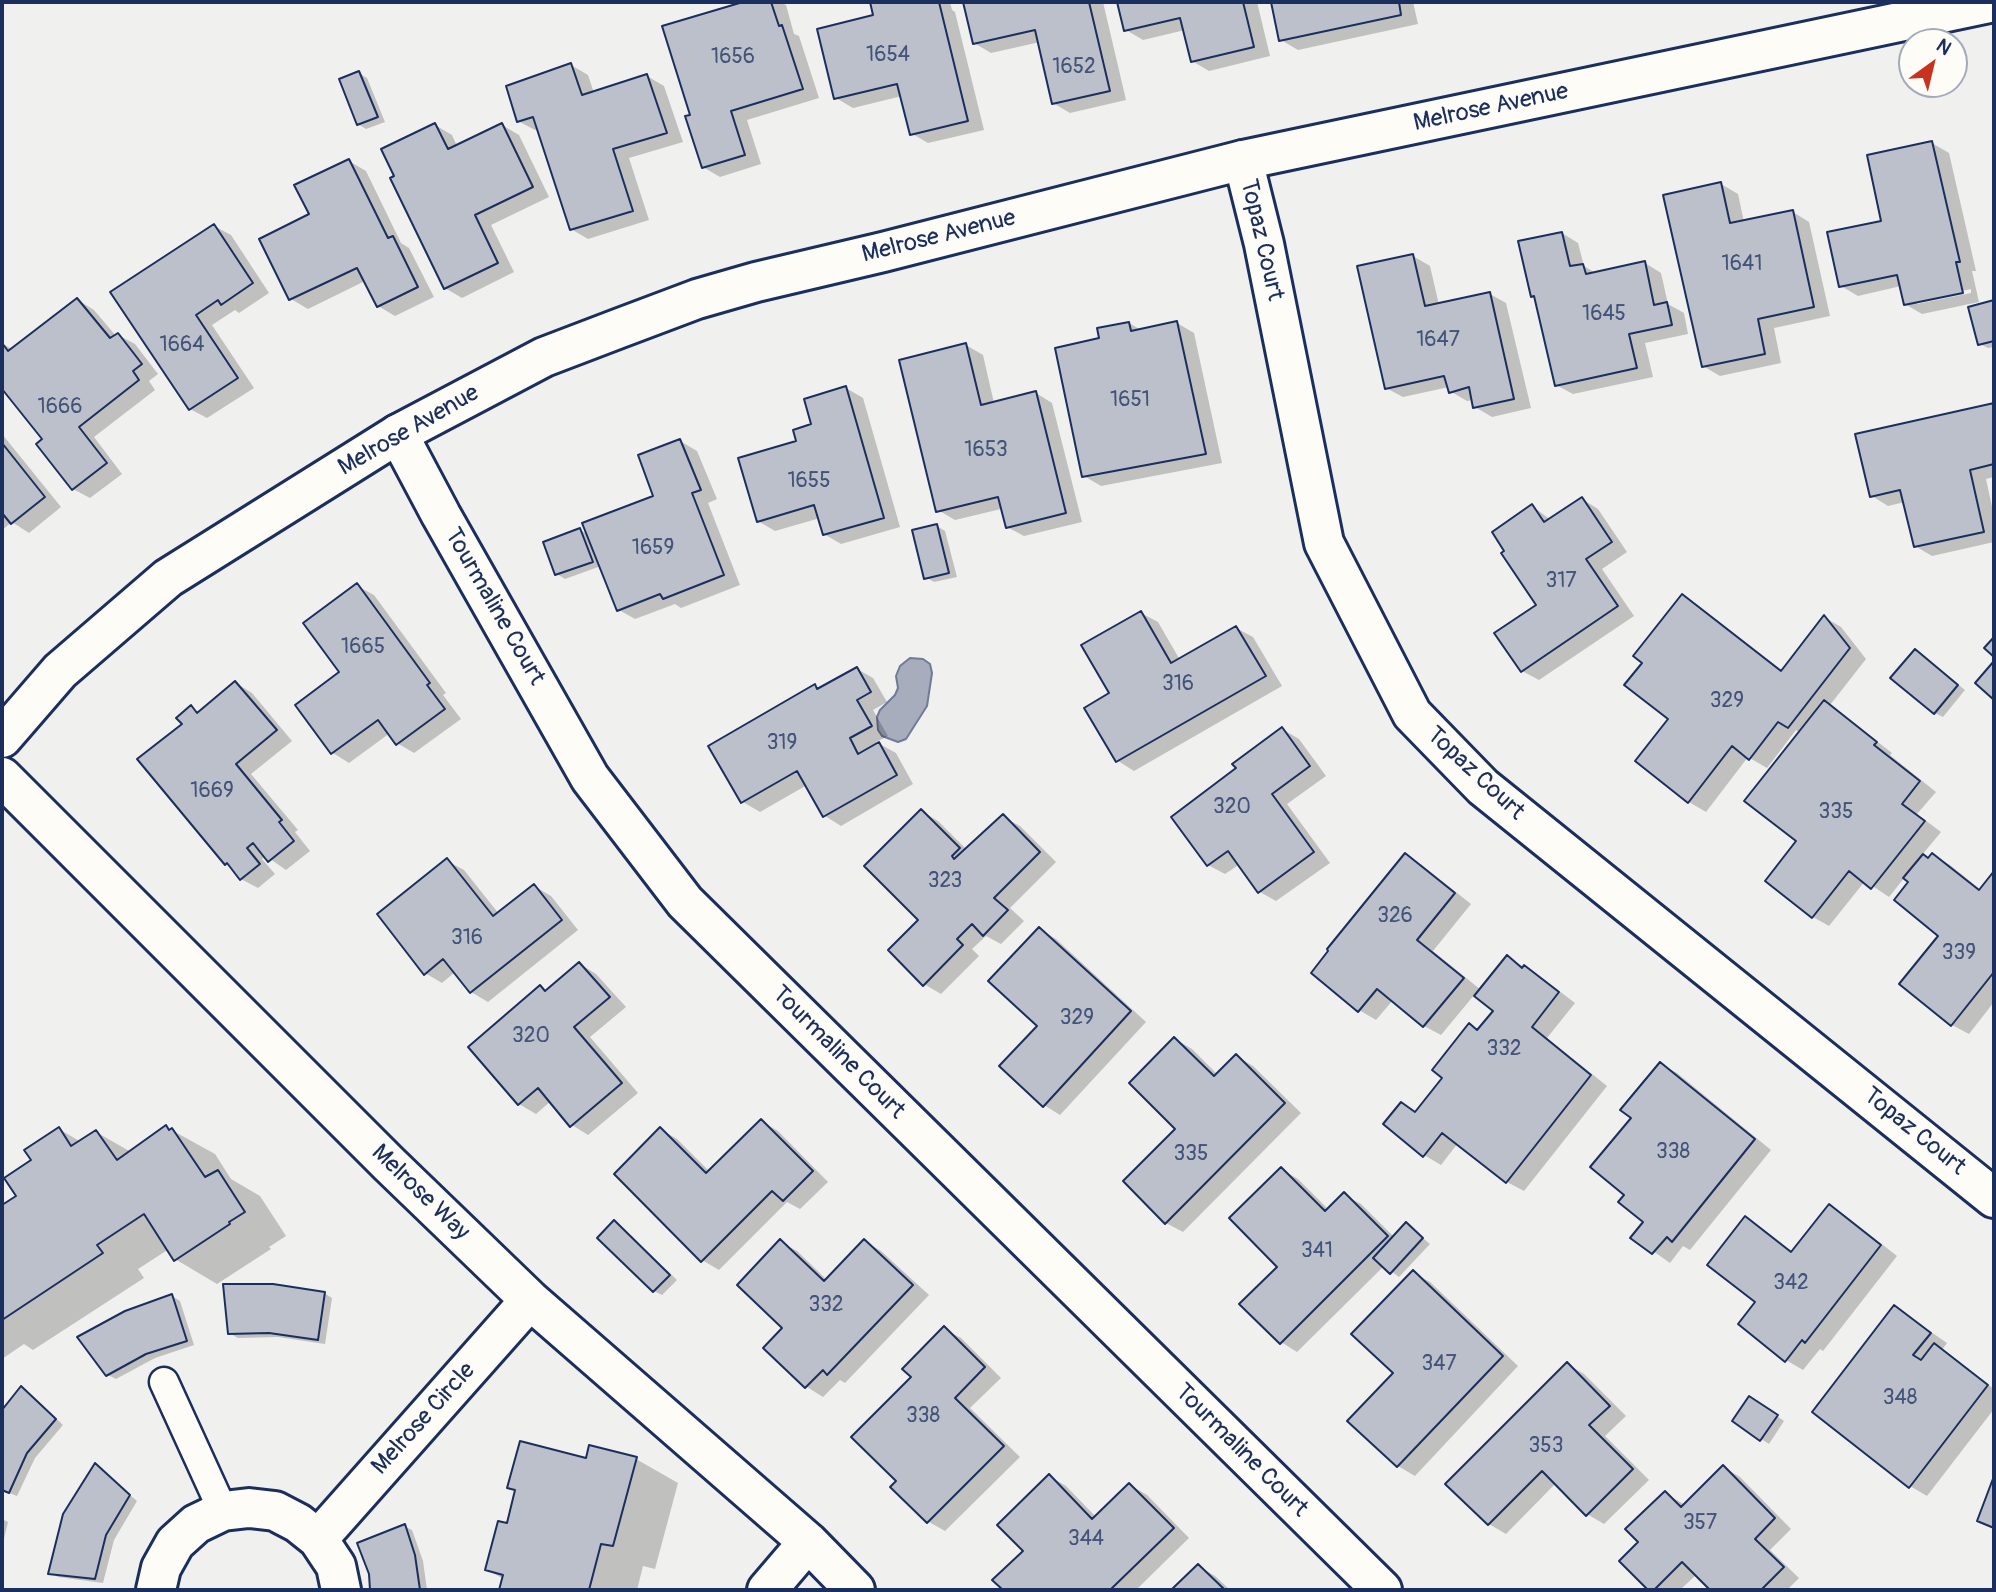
<!DOCTYPE html>
<style>
body{margin:0}
#map{position:relative;width:1996px;height:1592px;overflow:hidden;background:#f0f0ee;font-family:Pangolin,sans-serif}
canvas{display:block}
.frame{position:absolute;inset:0;border:4px solid #1b2f5e;pointer-events:none}
.north{position:absolute;left:1898px;top:28px;width:70px;height:70px;box-sizing:border-box;background:#fdfcf7;border:2px solid #a3aaba;border-radius:50%;rotate:34deg;font-size:19px;font-weight:700;line-height:28px;text-align:center;color:#1b2f5e}
.north::after{content:'';display:block;margin:auto;width:24px;height:32px;background:#c8321e;clip-path:polygon(50% 0,100% 100%,50% 72%,0 100%)}
</style>
<div id="map">
<canvas width="1996" height="1592"></canvas>
<div class="frame"></div>
<div class="north">N</div>
</div>
<script>
const ctx = document.querySelector('canvas').getContext('2d');
ctx.lineJoin = 'round';
function fill(path, color) { ctx.fillStyle = color; ctx.fill(path, 'evenodd'); }
const toPath = rows => new Path2D(rows.map(r => 'M' + r).join(''));
function trace(path, color, width, dash) { ctx.strokeStyle = color; ctx.lineWidth = width; ctx.lineCap = dash ? 'butt' : 'round'; ctx.setLineDash(dash || []); ctx.stroke(path); }
function write(font, color, halo, rows, align = 'center') {
  ctx.font = font + ' Pangolin,sans-serif'; ctx.lineWidth = 7; ctx.setLineDash([]); ctx.textBaseline = 'middle'; ctx.strokeStyle = halo; ctx.fillStyle = color; for (const [text, x, y, turn = 0] of rows) {
    ctx.save(); ctx.translate(x, y); ctx.rotate((+turn || 0) * Math.PI / 180); ctx.textAlign = isNaN(turn) ? turn : align; if (halo) ctx.strokeText(text, 0, 0); ctx.fillText(text, 0, 0); ctx.restore();
  }
}
const water = toPath([
 [910,658,923,659,930,664,932,673,927,706,906,739,898,742,882,736,878,730,877,717,880,710,895,695,898,688,896,676,900,666,910,658]
]);
const shadow = toPath([
 [749,2,779,2,786,5,794,34,799,36,819,98,747,120,761,164,720,177,703,167,692,116,664,27],
 [872,2,950,2,952,10,955,12,984,130,928,143,911,133,902,96,853,108,836,98,875,17],
 [965,2,1103,2,1126,100,1070,113,1053,103,1040,42,991,53,974,43],
 [1119,2,1257,2,1270,56,1209,71,1192,61,1185,30,1143,40,1126,30],
 [1273,2,1413,2,1418,24,1298,50,1281,40],
 [571,65,588,75,594,93,647,76,664,86,683,142,629,158,649,220,588,239,571,229,539,129,535,130,518,121],
 [359,73,367,78,385,122,366,129,358,124],
 [435,125,452,135,457,146,502,125,519,135,549,197,491,225,514,272,462,298,445,288],
 [1932,143,1949,153,1976,271,1972,271,1979,302,1922,314,1905,304,1901,286,1858,296,1841,286],
 [1971,289,1971,293,1917,304,1917,301],
 [349,161,366,171,401,243,409,248,434,297,395,316,378,306,365,281,308,309,291,299,262,240,311,215],
 [1721,184,1738,194,1744,222,1793,212,1809,222,1830,316,1774,328,1781,363,1720,376,1703,366],
 [214,226,231,235,269,293,239,313,235,310,212,325,254,388,207,418,190,409,113,292],
 [1562,233,1578,243,1584,266,1597,274,1645,263,1661,273,1668,304,1684,313,1688,334,1645,343,1653,377,1573,394,1556,385,1537,298,1532,296],
 [1413,256,1430,266,1439,305,1490,294,1506,303,1531,408,1492,417,1475,407,1473,400,1467,401,1450,391,1449,387,1403,397,1386,388],
 [78,300,94,310,116,336,118,335,135,344,158,374,149,381,155,390,94,437,122,474,90,498,73,489,44,440,2,386,2,343,13,350],
 [1994,302,1994,347,1988,348,1980,344,1970,308],
 [1129,323,1141,330,1177,323,1194,333,1222,463,1101,486,1084,476,1101,340],
 [966,345,983,355,994,403,1036,393,1052,403,1082,522,1024,536,1007,527,1001,509,955,520,938,510],
 [846,388,863,398,900,527,841,544,824,534,820,518,775,531,758,521,798,442],
 [1994,404,1994,477,1986,479,1994,516,1994,542,1932,556,1915,546,1905,502,1888,506,1872,496,1858,435],
 [2,434,61,507,29,533,12,522,2,530],
 [680,441,697,451,717,499,708,503,740,585,681,608,675,604,635,619,619,610,601,566,565,579,557,574,580,530,589,535,655,497],
 [1582,499,1598,509,1627,552,1602,569,1634,616,1539,680,1522,671,1539,606,1532,506,1551,520],
 [937,526,945,531,957,577,934,582,926,577],
 [357,586,374,595,446,693,443,695,461,719,414,753,397,743,390,733,349,763,333,753,297,705,341,673],
 [1682,597,1699,606,1783,671,1824,617,1841,627,1866,659,1830,705,1892,753,1890,755,1936,792,1917,814,1941,832,1922,855,1929,859,1933,855,1950,865,1981,890,1994,874,1994,1002,1969,1034,1952,1025,1940,936,1910,882,1905,877,1889,897,1865,881,1829,926,1813,917,1799,841,1800,733,1796,730,1767,768,1748,757,1706,812,1689,802,1637,761,1670,719,1644,663],
 [1141,613,1158,622,1180,660,1236,628,1253,637,1282,686,1134,771,1118,761,1086,709,1111,694],
 [1923,656,1965,690,1943,717,1935,713],
 [857,669,873,678,887,702,873,710,888,736,876,742,896,753,913,784,841,826,825,816,807,785,760,812,743,802,711,747,815,686,820,690],
 [236,683,252,693,292,741,251,774,298,830,295,832,310,851,286,870,266,856,262,859,275,874,258,888,241,879,232,868,226,864,184,724,191,707,200,713],
 [1282,729,1299,739,1326,776,1287,804,1330,863,1276,901,1260,892,1240,864,1225,874,1208,865,1238,768],
 [921,811,938,821,967,850,1003,817,1020,826,1056,862,1010,908,1024,921,1001,944,986,936,972,949,979,956,941,994,924,984,920,920],
 [1406,855,1422,865,1471,904,1433,951,1481,990,1507,957,1541,977,1575,1003,1547,1038,1607,1086,1524,1191,1507,1182,1458,1143,1441,1165,1424,1155,1402,1104,1417,1112,1445,1078,1469,1026,1479,1031,1495,1011,1475,994,1441,1035,1424,1026,1393,1000,1376,1020,1359,1010],
 [447,861,464,870,499,914,534,886,551,896,578,930,488,1002,471,992,455,972,442,983,425,973],
 [1039,929,1056,939,1146,1022,1060,1115,1044,1105,1040,1026],
 [580,964,596,974,626,1007,590,1037,638,1093,588,1135,572,1125,551,1101,536,1114,519,1104,471,1047,540,988,547,991],
 [1175,1039,1192,1049,1218,1075,1236,1056,1253,1066,1301,1113,1183,1232,1166,1223,1178,1129],
 [1660,1064,1677,1073,1771,1150,1690,1250,1683,1246,1670,1263,1633,1237,1645,1222,1626,1195,1633,1118],
 [761,1121,778,1131,828,1182,800,1209,787,1202,719,1270,702,1260,660,1129,677,1139,710,1172],
 [166,1127,215,1154,231,1179,260,1196,286,1236,269,1247,271,1249,217,1284,175,1259,169,1249,138,1269,144,1278,33,1350,24,1344,2,1359,2,1207,19,1196,34,1160,59,1129,81,1142,96,1132,131,1152],
 [1281,1169,1298,1179,1329,1210,1344,1195,1361,1204,1394,1237,1406,1224,1430,1244,1399,1277,1384,1266,1297,1352,1281,1342],
 [1829,1206,1846,1216,1897,1256,1823,1351,1820,1349,1803,1370,1786,1360,1758,1302,1746,1218,1762,1228,1793,1252],
 [614,1222,622,1227,677,1280,662,1295,654,1291],
 [864,1241,881,1251,929,1295,845,1383,840,1380,823,1397,807,1387,765,1348,784,1328,780,1242,797,1251,827,1280],
 [1413,1273,1430,1282,1518,1366,1415,1476,1398,1466,1350,1421,1396,1373],
 [324,1293,332,1298,325,1344,278,1337,238,1338,229,1333],
 [172,1296,180,1301,194,1345,155,1358,116,1379,108,1375],
 [1895,1307,1947,1343,1942,1350,1994,1389,1994,1409,1927,1496,1910,1486],
 [944,1329,961,1338,1001,1378,970,1408,1020,1457,945,1531,929,1522,893,1487,898,1481,913,1377],
 [1567,1364,1584,1374,1626,1416,1605,1436,1649,1480,1604,1524,1587,1514,1556,1483,1506,1534,1489,1524],
 [21,1388,29,1393,63,1425,35,1458,17,1496,2,1490,2,1409,3,1411],
 [1758,1403,1784,1421,1769,1444,1734,1421],
 [636,1459,678,1483,655,1569,643,1566,637,1590,501,1590,504,1579,487,1570,508,1525,517,1491,509,1487,587,1460],
 [95,1465,137,1501,114,1540,103,1583,58,1577,50,1573],
 [1723,1467,1740,1477,1791,1529,1770,1550,1799,1578,1787,1590,1713,1590,1697,1574,1680,1590,1651,1590,1622,1561,1641,1542,1665,1493,1685,1505],
 [1049,1476,1066,1486,1096,1517,1130,1485,1147,1495,1189,1538,1136,1590,1005,1590,995,1580,1025,1551],
 [2,1519,8,1522,2,1547],
 [404,1526,412,1530,423,1561,427,1590,372,1590,371,1574],
 [1198,1566,1215,1576,1230,1590,1174,1590]
]);
const building = toPath([
 [743,2,771,2,779,26,782,25,803,89,731,111,745,155,702,168,685,116,690,115,662,26,743,2],
 [870,2,939,2,968,121,910,135,897,84,834,99,817,29,873,15,870,2],
 [963,2,1089,2,1110,91,1052,104,1035,30,973,44,963,2],
 [1117,2,1243,2,1254,47,1191,62,1180,18,1124,31,1117,2],
 [1271,2,1399,2,1401,15,1279,41,1271,2],
 [571,63,582,95,647,74,667,133,613,149,633,211,570,230,533,117,517,122,506,86,571,63],
 [359,71,378,117,357,125,339,79,359,71],
 [435,123,448,149,502,123,533,187,475,215,498,263,444,289,390,178,394,176,381,149,435,123],
 [1932,141,1960,262,1956,262,1963,293,1904,305,1897,275,1839,287,1827,232,1881,221,1867,155,1932,141],
 [349,159,388,238,393,236,418,287,377,307,357,268,289,300,259,239,309,214,294,185,349,159],
 [1721,182,1730,223,1793,210,1814,307,1758,319,1765,354,1702,367,1663,195,1721,182],
 [214,224,253,283,221,305,218,300,196,315,238,378,189,410,110,292,214,224],
 [1562,232,1570,266,1583,264,1586,274,1645,261,1654,305,1667,302,1672,325,1629,334,1637,368,1555,386,1534,296,1531,297,1518,241,1562,232],
 [1413,254,1425,306,1490,292,1514,399,1473,408,1469,387,1449,393,1444,376,1385,389,1357,266,1413,254],
 [77,298,110,338,118,333,142,364,133,371,139,380,79,427,107,463,72,490,36,444,42,439,2,389,2,343,8,351,77,298],
 [1994,300,1994,341,1978,345,1968,307,1994,300],
 [1177,321,1206,454,1082,477,1055,348,1099,338,1097,328,1129,322,1131,331,1177,321],
 [966,343,981,405,1036,391,1066,513,1006,528,998,497,936,512,899,360,966,343],
 [846,386,884,518,823,535,814,505,757,522,738,458,796,441,793,430,811,424,804,399,846,386],
 [1994,403,1994,464,1970,470,1984,532,1914,547,1900,490,1870,497,1855,434,1994,403],
 [680,439,701,490,692,493,724,575,663,599,660,594,617,611,582,523,653,496,638,455,680,439],
 [2,443,45,497,11,524,2,513,2,443],
 [1582,497,1612,542,1586,559,1618,606,1521,672,1494,633,1536,605,1501,553,1504,551,1492,532,1532,504,1544,522,1582,497],
 [937,524,949,573,924,579,912,530,937,524],
 [580,528,593,562,555,575,543,542,580,528],
 [357,583,430,683,427,685,445,709,396,745,378,720,331,754,295,705,339,672,303,623,357,583],
 [1682,594,1781,671,1824,615,1850,648,1788,728,1778,722,1749,760,1732,746,1688,803,1635,761,1668,719,1624,685,1642,663,1633,656,1682,594],
 [1141,611,1171,663,1236,626,1266,676,1116,762,1084,708,1109,693,1081,645,1141,611],
 [1994,637,1994,657,1984,648,1994,637],
 [1915,649,1958,685,1934,714,1890,678,1915,649],
 [1994,661,1994,700,1975,683,1994,661],
 [857,667,871,692,857,700,872,726,850,738,858,754,879,742,897,775,823,817,797,771,741,803,708,746,815,684,817,689,857,667],
 [235,681,277,730,236,764,282,820,279,822,294,841,268,862,253,843,247,848,260,864,240,880,227,863,225,865,137,759,182,724,176,718,191,705,197,713,235,681],
 [1824,700,1877,742,1874,745,1920,781,1902,804,1925,821,1871,889,1849,871,1812,918,1765,881,1796,841,1744,801,1824,700],
 [1282,727,1310,766,1272,794,1314,852,1258,893,1228,851,1207,866,1171,817,1236,768,1232,764,1282,727],
 [921,809,960,848,952,856,954,859,1003,814,1040,852,994,898,1008,910,983,936,972,924,957,939,963,945,923,986,888,950,918,920,864,866,921,809],
 [1405,853,1455,893,1417,940,1464,978,1423,1027,1377,989,1358,1012,1311,973,1328,951,1327,949,1405,853],
 [1932,853,1979,890,1994,871,1994,972,1951,1026,1899,984,1938,936,1894,900,1908,882,1903,878,1923,854,1928,858,1932,853],
 [447,858,493,916,534,884,562,920,470,993,443,959,424,975,377,914,447,858],
 [1039,927,1131,1011,1043,1107,999,1066,1037,1026,988,981,1039,927],
 [1507,955,1522,968,1524,965,1559,992,1532,1027,1591,1075,1506,1183,1442,1133,1423,1157,1383,1124,1401,1102,1415,1112,1442,1078,1432,1070,1469,1023,1477,1030,1493,1011,1474,996,1507,955],
 [579,962,610,997,574,1027,622,1083,570,1127,538,1088,518,1105,468,1047,540,985,545,991,579,962],
 [1174,1037,1214,1076,1236,1054,1285,1103,1165,1224,1123,1181,1175,1129,1129,1083,1174,1037],
 [1660,1062,1755,1139,1672,1242,1667,1237,1652,1254,1630,1238,1643,1222,1618,1202,1624,1195,1590,1167,1631,1118,1620,1110,1660,1062],
 [761,1119,813,1171,783,1201,772,1191,701,1262,614,1174,660,1127,706,1173,761,1119],
 [166,1125,169,1130,172,1128,205,1177,218,1170,245,1212,229,1222,230,1224,174,1261,144,1214,97,1245,103,1253,2,1320,2,1205,16,1196,4,1178,31,1160,24,1150,59,1127,71,1146,96,1130,117,1160,166,1125],
 [1281,1167,1325,1211,1344,1192,1388,1236,1280,1344,1239,1304,1277,1267,1229,1218,1281,1167],
 [1829,1204,1881,1245,1805,1343,1802,1340,1785,1362,1738,1324,1755,1302,1707,1265,1745,1216,1791,1252,1829,1204],
 [614,1220,670,1275,653,1292,597,1238,614,1220],
 [1406,1222,1423,1238,1390,1274,1373,1258,1406,1222],
 [780,1239,824,1281,864,1239,913,1285,827,1375,823,1370,805,1388,763,1348,782,1328,737,1285,780,1239],
 [1413,1270,1503,1356,1397,1467,1347,1421,1393,1373,1351,1334,1413,1270],
 [223,1284,273,1284,325,1292,318,1340,269,1333,228,1334,223,1284],
 [172,1294,187,1341,146,1354,106,1376,77,1337,125,1311,172,1294],
 [1894,1305,1931,1333,1913,1355,1921,1360,1934,1343,1988,1385,1909,1488,1812,1412,1894,1305],
 [944,1326,985,1367,955,1398,1004,1446,927,1523,890,1487,896,1481,851,1437,911,1377,902,1369,944,1326],
 [1567,1362,1610,1406,1589,1425,1633,1469,1586,1516,1542,1471,1488,1525,1445,1484,1567,1362],
 [21,1386,56,1419,27,1453,9,1493,2,1490,2,1410,21,1386],
 [1749,1396,1778,1415,1760,1441,1732,1421,1749,1396],
 [520,1441,586,1458,589,1445,637,1457,613,1546,601,1544,589,1590,499,1590,503,1575,485,1570,498,1521,507,1523,515,1490,507,1488,520,1441],
 [95,1463,130,1495,106,1535,95,1579,48,1574,63,1514,95,1463],
 [1723,1465,1775,1518,1755,1539,1784,1567,1761,1590,1710,1590,1682,1562,1654,1590,1648,1590,1619,1561,1638,1542,1625,1529,1665,1491,1681,1507,1723,1465],
 [1049,1474,1092,1519,1129,1483,1174,1528,1110,1590,1003,1590,992,1580,1023,1551,997,1525,1049,1474],
 [1994,1476,1994,1528,1977,1521,1994,1476],
 [405,1524,415,1555,420,1590,370,1590,369,1574,357,1543,405,1524],
 [1198,1564,1225,1590,1171,1590,1198,1564]
]);
const lane = toPath([
 [164,1382,223,1511]
]);
const street = toPath([
 [1243,160,1264,244,1324,543,1412,714,1483,787,1994,1198],
 [398,434,441,515,590,778,685,902,1382,1590],
 [2,777,389,1164,530,1300,808,1542,855,1590],
 [318,1539,530,1300],
 [156,1590,161,1568,175,1543,196,1524,223,1511,249,1508,275,1511,298,1523,318,1539,336,1566,341,1590],
 [767,1590,808,1542]
]);
const secondary = toPath([
 [2,738,60,671,168,578,398,434,544,357,620,328,697,299,756,282,883,252,1243,160,1994,2]
]);
const numberNames = [
 ["1654",888,56],
 ["1656",733,58],
 ["1652",1074,68],
 ["1641",1742,265],
 ["1645",1604,315],
 ["1647",1438,341],
 ["1664",182,346],
 ["1651",1130,401],
 ["1666",60,408],
 ["1653",986,451],
 ["1655",809,482],
 ["1659",653,549],
 ["317",1561,582],
 ["1665",363,648],
 ["316",1178,685],
 ["329",1727,702],
 ["319",782,744],
 ["1669",212,792],
 ["320",1232,808],
 ["335",1836,813],
 ["323",945,882],
 ["326",1395,917],
 ["316",467,939],
 ["339",1959,954],
 ["329",1077,1019],
 ["320",531,1037],
 ["332",1504,1050],
 ["338",1673,1153],
 ["335",1191,1155],
 ["341",1317,1252],
 ["342",1791,1284],
 ["332",826,1306],
 ["347",1439,1365],
 ["348",1900,1399],
 ["338",923,1417],
 ["353",1546,1447],
 ["357",1700,1524],
 ["344",1086,1540]
];
const streetNames = [
 ["Melrose Avenue",1491,108,-12],
 ["Melrose Avenue",939,237,-14],
 ["Topaz Court",1261,240,77],
 ["Melrose Avenue",409,431,-30],
 ["Tourmaline Court",494,607,60],
 ["Topaz Court",1475,774,43],
 ["Tourmaline Court",838,1053,45],
 ["Topaz Court",1914,1132,39],
 ["Melrose Way",420,1193,44],
 ["Melrose Circle",424,1419,-48],
 ["Tourmaline Court",1241,1451,45]
];
fill(water, '#a7adbd');
trace(water, '#6f7b97', 2);
fill(shadow, '#0003');
fill(building, '#bbc0ca');
trace(building, '#1b2f5e', 2);
trace(lane, '#1b2f5e', 33);
trace(street, '#1b2f5e', 44);
trace(secondary, '#1b2f5e', 44);
trace(lane, '#fdfcf7', 28);
trace(street, '#fdfcf7', 38);
trace(secondary, '#fdfcf7', 38);
write('21px', '#435379', null, numberNames);
write('24px', '#1b2f5e', '#fdfcf7', streetNames);
</script>
